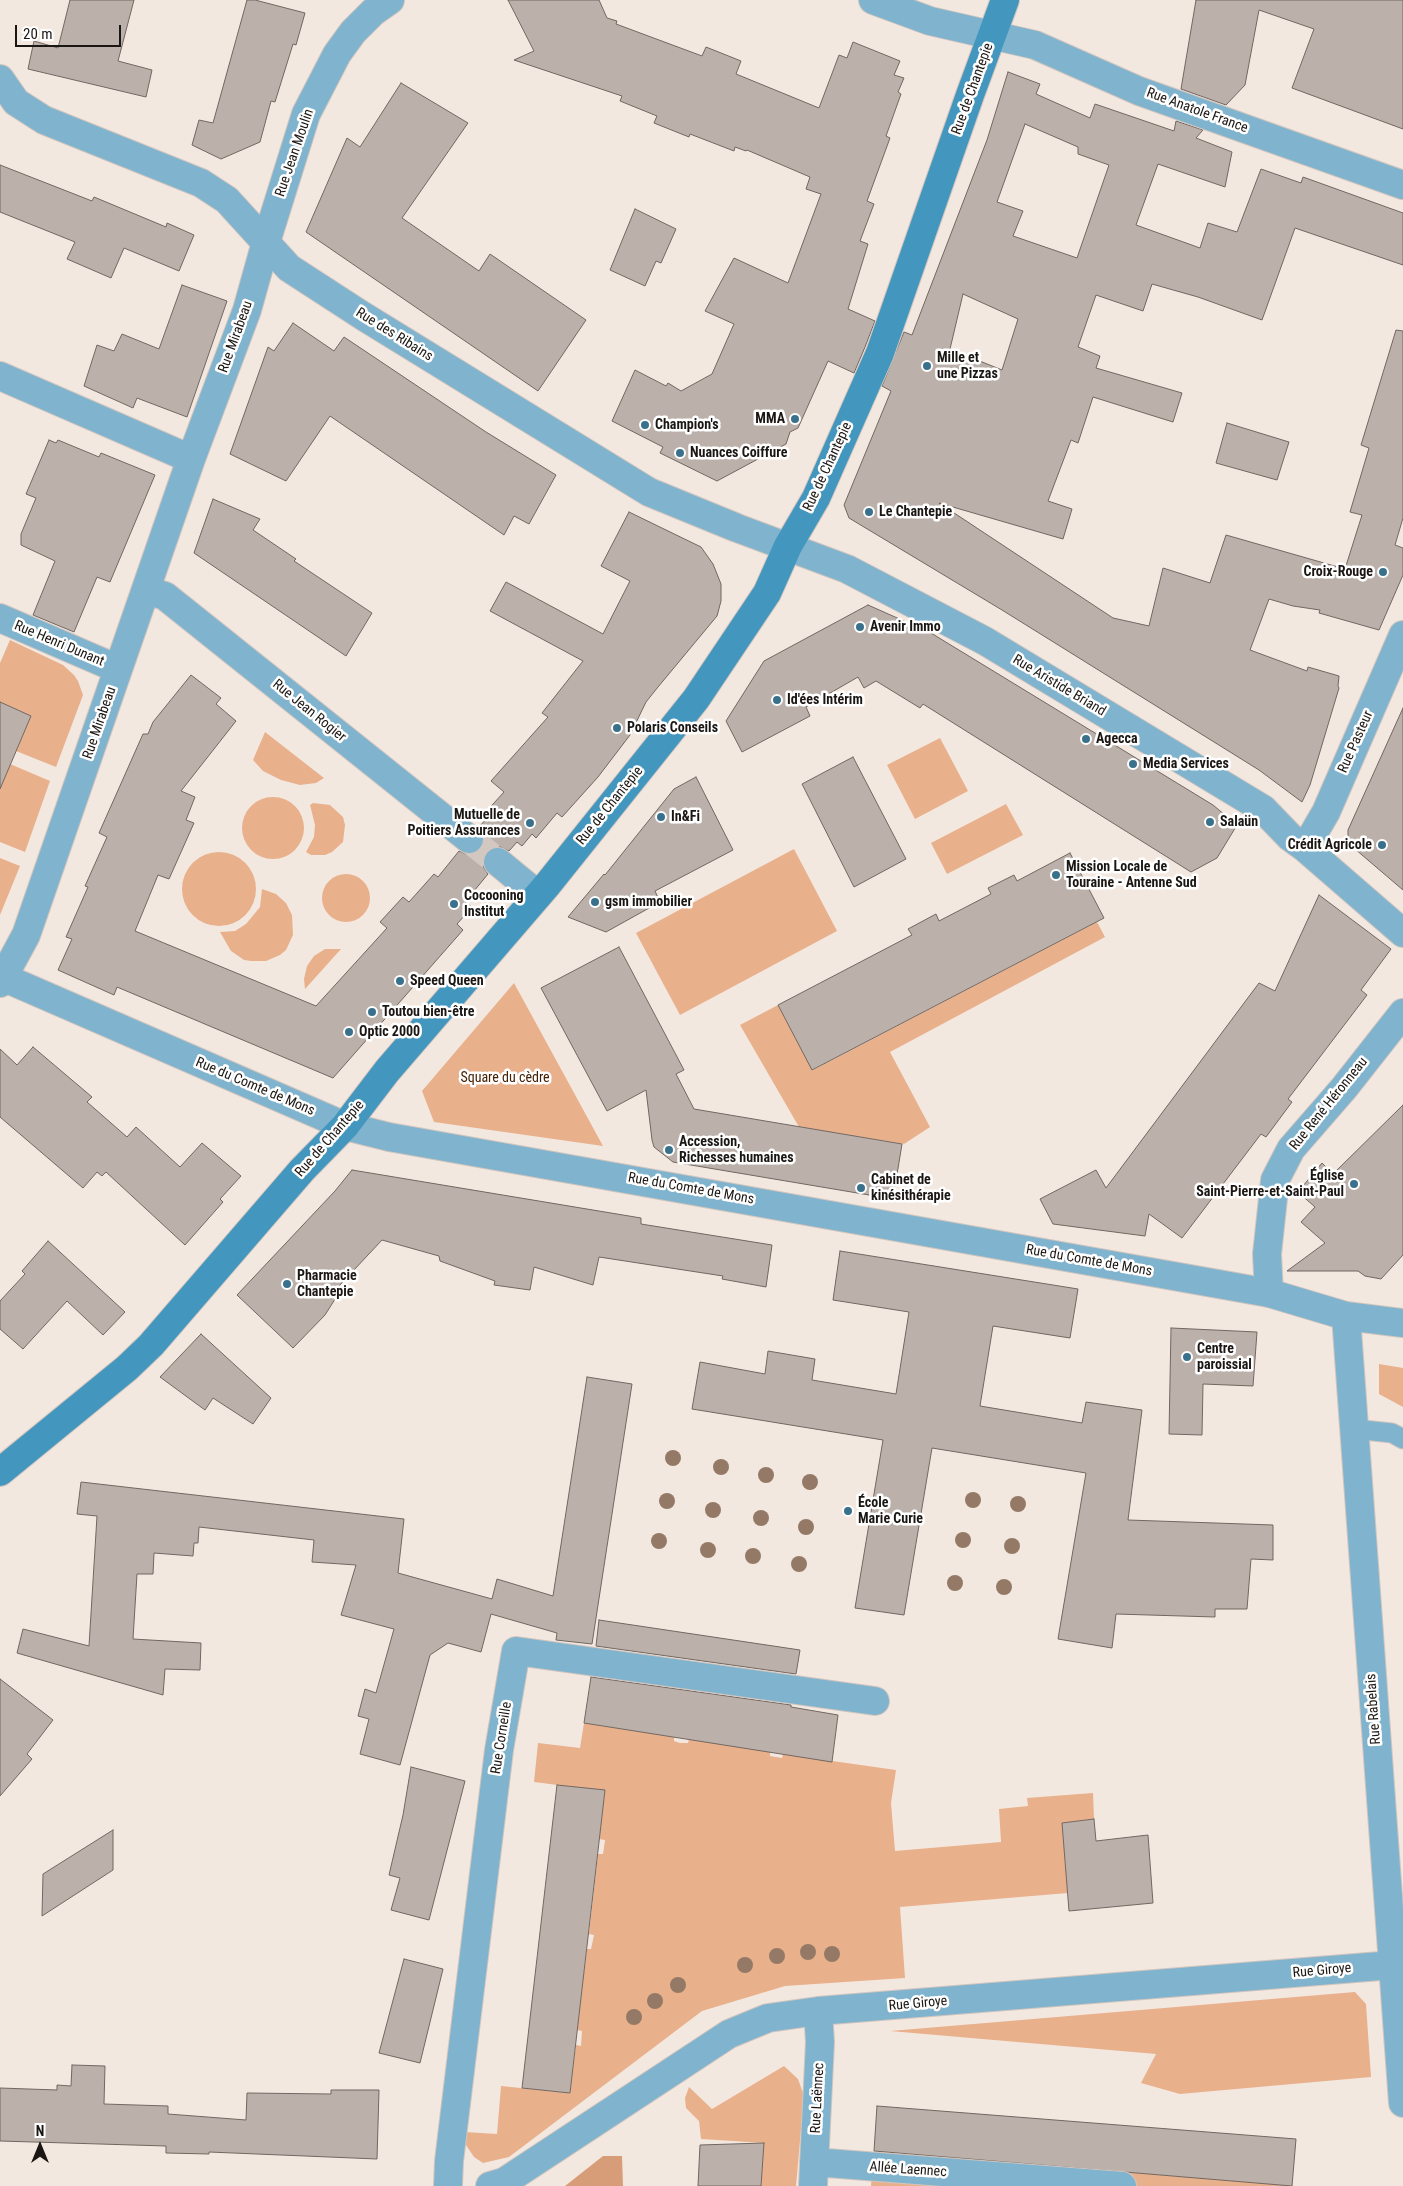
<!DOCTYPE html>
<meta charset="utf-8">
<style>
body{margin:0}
#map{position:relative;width:1403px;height:2186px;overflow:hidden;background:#f3e8e0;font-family:"Roboto Condensed",sans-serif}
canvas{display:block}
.north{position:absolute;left:15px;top:2121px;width:50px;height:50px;-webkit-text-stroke:4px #fff;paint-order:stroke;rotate:0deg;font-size:14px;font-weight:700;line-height:20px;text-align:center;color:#1a1613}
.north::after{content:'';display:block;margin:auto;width:18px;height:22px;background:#1a1613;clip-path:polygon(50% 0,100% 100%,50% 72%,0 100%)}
.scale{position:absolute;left:15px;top:25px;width:106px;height:22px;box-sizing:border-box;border:2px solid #1a1613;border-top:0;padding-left:6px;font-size:15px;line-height:18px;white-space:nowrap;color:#1a1613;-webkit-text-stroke:4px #fff;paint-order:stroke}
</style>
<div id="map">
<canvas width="1403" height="2186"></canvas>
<div class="north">N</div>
<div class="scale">20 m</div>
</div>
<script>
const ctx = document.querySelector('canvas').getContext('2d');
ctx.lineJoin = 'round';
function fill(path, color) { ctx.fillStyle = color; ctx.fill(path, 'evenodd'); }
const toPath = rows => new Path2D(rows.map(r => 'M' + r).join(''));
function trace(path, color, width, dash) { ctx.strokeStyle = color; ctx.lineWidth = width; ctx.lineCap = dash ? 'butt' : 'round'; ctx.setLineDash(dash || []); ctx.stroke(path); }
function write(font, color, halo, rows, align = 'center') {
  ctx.font = font + ' "Roboto Condensed",sans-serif'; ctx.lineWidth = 5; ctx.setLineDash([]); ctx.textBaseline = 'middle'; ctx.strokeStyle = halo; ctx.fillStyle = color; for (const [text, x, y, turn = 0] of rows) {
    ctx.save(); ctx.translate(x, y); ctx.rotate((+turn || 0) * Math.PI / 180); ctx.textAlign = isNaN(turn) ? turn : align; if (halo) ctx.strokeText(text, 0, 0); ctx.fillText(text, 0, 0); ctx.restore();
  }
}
const green = toPath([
 [10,640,63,665,74,675,78,681,83,695,56,767,16,751,31,716,0,702,0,663],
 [265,732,324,778,316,783,300,785,281,780,263,771,253,760],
 [940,738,968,791,915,819,887,765],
 [10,764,50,781,25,852,0,842,0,789],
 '242 828a31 31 0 1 1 62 0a31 31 0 1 1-62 0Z',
 [313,803,330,805,343,817,345,825,343,842,332,852,325,855,311,855,306,852,314,837,315,825,310,805],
 [1006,804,1023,835,947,874,931,843],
 [794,849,837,931,680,1015,636,933],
 '182 889a37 37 0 1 1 74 0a37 37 0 1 1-74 0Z',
 [0,858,20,866,0,915],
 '322 898a24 24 0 1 1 48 0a24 24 0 1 1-48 0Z',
 [262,889,276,894,286,903,292,915,293,935,286,950,280,955,266,961,251,961,244,960,231,951,220,932,235,931,246,924,260,907],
 [1097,922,1105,937,890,1052,930,1127,904,1144,799,1127,740,1025,778,1005,813,1070],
 [325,949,341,949,305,989,304,979,307,966,314,956],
 [514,983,603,1146,434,1122,422,1091],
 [1379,1364,1403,1368,1403,1407,1379,1394],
 [584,1723,674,1737,674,1741,680,1743,688,1743,689,1739,770,1752,770,1756,782,1758,783,1754,896,1770,891,1803,895,1851,1001,1842,999,1809,1028,1806,1027,1798,1093,1793,1094,1819,1062,1823,1068,1893,900,1907,905,1978,785,1986,702,2011,509,2157,483,2163,474,2157,466,2145,465,2132,497,2134,501,2086,570,2093,576,2045,581,2046,582,2031,577,2030,587,1949,591,1949,594,1935,589,1934,598,1854,603,1854,605,1840,599,1839,605,1791,534,1782,538,1743,580,1748],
 [1355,1992,1366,2004,1371,2077,1180,2094,1141,2083,1156,2054,890,2031],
 [784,2066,798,2079,804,2096,796,2186,761,2186,764,2143,701,2139,699,2121,686,2108,685,2098,689,2087,712,2109],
 [874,2151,1294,2186,871,2186]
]);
const forest = toPath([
 [603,2156,622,2156,623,2186,565,2186]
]);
const building = toPath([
 [70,0,134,0,118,61,152,70,146,97,28,69,34,41,58,48,70,0],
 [247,0,255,0,305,13,296,45,293,44,275,102,271,101,260,142,221,159,192,145,199,120,213,123,247,0],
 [508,0,599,0,607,18,617,21,616,24,702,56,706,47,741,61,736,74,819,108,839,55,847,58,853,42,900,61,894,75,904,78,898,92,901,94,886,136,890,138,867,201,874,204,860,241,868,244,848,309,875,321,865,347,854,373,828,361,798,428,790,432,786,444,717,481,660,453,663,447,612,421,635,370,666,386,668,383,681,391,712,374,734,324,705,311,734,258,788,283,821,194,806,189,810,177,747,150,746,151,735,147,734,151,690,134,689,137,654,123,657,116,620,101,622,96,514,60,534,51,508,0],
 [1196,0,1403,0,1403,129,1292,88,1314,29,1259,10,1245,85,1226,105,1181,89,1196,0],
 [1008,72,1040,84,1036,94,1090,118,1095,104,1174,131,1176,121,1203,130,1196,138,1232,152,1225,187,1158,164,1136,225,1200,248,1208,223,1237,232,1261,169,1301,183,1303,177,1403,213,1403,265,1295,228,1262,320,1198,297,1152,284,1143,311,1096,295,1078,347,1100,356,1096,368,1182,393,1173,422,1093,397,1078,443,1071,440,1048,501,1072,509,1063,539,939,503,1113,618,1149,626,1163,568,1210,583,1226,535,1345,569,1362,515,1350,512,1369,448,1361,445,1396,330,1403,331,1403,518,1395,545,1403,548,1403,575,1379,630,1319,613,1320,610,1293,606,1269,599,1250,650,1307,671,1308,667,1339,676,1338,686,1339,688,1310,785,1302,802,1259,770,1002,610,849,518,844,505,891,391,882,386,904,332,912,335,987,140,1008,72],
 [1025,124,1078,147,1078,154,1109,165,1077,258,1013,236,1023,211,997,202,1025,124],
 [963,294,1018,319,1002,370,950,349,963,294],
 [401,83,468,123,402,218,479,271,490,254,586,320,538,391,306,232,347,138,360,147,401,83],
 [0,165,92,201,94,197,166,227,167,223,194,235,179,271,124,248,111,278,67,259,75,242,0,212,0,165],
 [635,209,676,229,661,263,656,261,645,286,610,270,635,209],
 [182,285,227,301,187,417,137,398,133,408,84,386,97,345,114,351,122,334,159,349,182,285],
 [293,323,334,351,344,337,486,432,556,475,529,524,514,516,504,535,330,416,286,481,230,454,268,347,274,351,293,323],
 [1227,423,1289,442,1277,480,1216,463,1227,423],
 [49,440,56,443,58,440,99,457,101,453,155,475,110,582,97,577,74,632,33,615,55,561,21,545,21,534,36,498,26,494,49,440],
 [213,499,260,519,253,530,296,559,294,561,372,613,346,656,194,553,213,499],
 [629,512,701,547,713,564,721,584,721,601,717,616,658,687,646,702,630,735,598,777,562,817,557,813,536,838,532,834,522,846,517,842,509,851,500,847,492,848,486,852,483,860,484,868,488,874,465,902,472,907,457,924,463,930,333,1078,117,987,114,995,58,970,72,939,66,937,88,887,85,886,107,837,99,833,143,734,148,734,153,722,191,675,221,698,216,704,236,721,181,791,195,797,186,820,194,823,169,879,158,875,135,931,316,1006,387,928,380,922,403,897,409,902,434,874,438,877,459,851,466,854,474,854,481,848,484,841,484,834,479,827,488,817,484,814,504,792,491,781,548,717,542,713,583,661,490,611,506,582,603,634,630,581,601,566,629,512],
 [868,605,931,633,1213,805,1237,825,1217,858,1191,872,923,704,920,708,876,681,864,688,858,677,806,707,810,716,742,752,726,721,764,661,868,605],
 [0,702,31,716,0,789,0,702],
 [1403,708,1403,890,1348,843,1348,830,1403,708],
 [853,757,906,859,854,887,802,784,853,757],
 [696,777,733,850,655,891,660,902,606,932,568,917,604,874,605,875,674,789,696,777],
 [1070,853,1104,918,812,1070,778,1005,912,935,908,929,936,914,939,921,991,894,988,888,1014,875,1017,881,1070,853],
 [1319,895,1391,949,1361,990,1367,995,1288,1099,1292,1102,1266,1137,1261,1134,1182,1238,1149,1214,1145,1236,1053,1224,1040,1199,1096,1170,1106,1188,1259,983,1275,991,1319,895],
 [619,947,684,1070,676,1074,694,1109,902,1144,893,1199,673,1162,654,1147,652,1140,646,1090,607,1111,541,988,619,947],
 [33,1047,92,1097,87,1102,127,1137,136,1127,180,1167,202,1143,241,1176,220,1199,223,1202,185,1245,106,1172,102,1176,97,1172,83,1188,0,1117,0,1049,17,1065,33,1047],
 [1403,1105,1403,1255,1381,1279,1365,1276,1358,1271,1287,1271,1325,1243,1301,1222,1315,1207,1298,1192,1322,1163,1333,1174,1403,1105],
 [352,1170,641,1218,641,1224,772,1245,766,1287,722,1279,723,1276,599,1257,593,1285,534,1267,530,1290,494,1285,495,1281,440,1261,439,1256,382,1240,339,1286,342,1288,325,1315,293,1348,237,1295,335,1191,352,1170],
 [48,1241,125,1312,103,1335,67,1301,23,1349,0,1329,0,1301,25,1274,22,1271,48,1241],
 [840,1251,1078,1289,1070,1338,993,1326,980,1406,1082,1423,1086,1402,1142,1410,1128,1520,1273,1525,1273,1560,1251,1559,1247,1609,1215,1609,1215,1617,1116,1614,1112,1648,1058,1639,1086,1473,932,1448,904,1615,855,1608,883,1440,692,1409,700,1362,765,1374,768,1351,815,1359,812,1380,896,1394,909,1312,833,1300,840,1251],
 [1171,1328,1257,1332,1253,1386,1203,1384,1202,1435,1169,1434,1171,1328],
 [201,1334,271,1398,253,1424,213,1398,205,1410,160,1377,201,1334],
 [587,1377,632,1384,592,1644,556,1640,557,1633,491,1614,481,1652,448,1643,430,1655,400,1765,360,1754,369,1719,358,1716,365,1689,376,1693,394,1629,341,1615,356,1565,312,1562,314,1540,199,1527,198,1543,194,1543,193,1556,154,1553,153,1574,137,1574,133,1639,201,1643,200,1670,165,1669,163,1695,17,1653,23,1629,89,1646,97,1516,77,1514,81,1482,404,1519,398,1573,492,1599,497,1579,553,1596,587,1377],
 [599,1620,800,1650,796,1674,596,1646,599,1620],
 [591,1677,791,1705,791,1707,838,1715,832,1762,584,1723,591,1677],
 [0,1679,53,1720,27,1754,32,1759,0,1796,0,1679],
 [411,1767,465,1781,429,1920,391,1910,400,1878,389,1875,403,1815,411,1767],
 [557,1785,605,1790,570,2093,522,2088,557,1785],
 [1094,1819,1096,1841,1148,1835,1153,1903,1069,1911,1062,1823,1094,1819],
 [113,1830,113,1870,42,1916,43,1874,113,1830],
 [404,1959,443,1969,420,2063,379,2053,404,1959],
 [72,2065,105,2066,104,2104,168,2106,168,2114,246,2120,247,2093,331,2094,331,2090,379,2090,377,2159,209,2152,209,2154,166,2153,166,2146,0,2141,0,2088,57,2090,57,2085,71,2086,72,2065],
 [877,2106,1296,2139,1292,2186,874,2151,877,2106],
 [764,2143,761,2186,698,2186,700,2145,764,2143]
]);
const streetTunnel = toPath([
 [469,839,498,862]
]);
const lane = toPath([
 [1354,1429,1392,1433,1403,1439]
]);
const street = toPath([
 [873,0,930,21,1035,45,1139,91,1403,185],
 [0,79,16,102,44,120,201,183,227,200,289,268,363,316,649,492,737,528,847,569,985,641,1263,809,1290,837,1305,848,1403,933],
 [0,376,191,459],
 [146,590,165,596,469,839],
 [0,618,118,669],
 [1305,848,1326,812,1403,635],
 [498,862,538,895],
 [0,976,345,1126,389,1137,1269,1293,1346,1316,1403,1323],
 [0,983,26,935,191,459,247,310,266,242,306,114,337,54,353,32,373,12,390,0],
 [1269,1293,1267,1254,1275,1180,1291,1149,1344,1088,1403,1013],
 [1346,1316,1403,2103],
 [814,2162,1122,2186],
 [448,2186,449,2161,499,1750,516,1651,875,1701],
 [490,2186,504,2182,729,2034,768,2018,818,2011,1393,1965],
 [813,2186,820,2042,818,2011]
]);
const secondary = toPath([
 [0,1472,127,1368,151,1345,302,1170,345,1126,387,1071,548,884,696,699,767,593,788,546,816,498,880,353,970,95,1005,0]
]);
const trees = [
 [673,1458],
 [721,1467],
 [766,1475],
 [810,1482],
 [973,1500],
 [667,1501],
 [1018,1504],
 [713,1510],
 [761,1518],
 [806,1527],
 [963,1540],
 [659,1541],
 [1012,1546],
 [708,1550],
 [753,1556],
 [799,1564],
 [955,1583],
 [1004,1587],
 [808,1952],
 [832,1954],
 [777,1956],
 [745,1965],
 [678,1985],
 [655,2001],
 [634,2017]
];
const markers = [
 [927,366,5,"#39708b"],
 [795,419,5,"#39708b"],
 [645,425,5,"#39708b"],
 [680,453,5,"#39708b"],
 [869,512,5,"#39708b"],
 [1383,572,5,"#39708b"],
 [860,627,5,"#39708b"],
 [777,700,5,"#39708b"],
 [617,728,5,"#39708b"],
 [1086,739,5,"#39708b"],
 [1133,764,5,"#39708b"],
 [661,817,5,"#39708b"],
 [1210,822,5,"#39708b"],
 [530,823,5,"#39708b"],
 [1382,845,5,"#39708b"],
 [1056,875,5,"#39708b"],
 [595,902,5,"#39708b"],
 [454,904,5,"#39708b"],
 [400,981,5,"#39708b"],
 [372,1012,5,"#39708b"],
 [349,1032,5,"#39708b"],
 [669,1150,5,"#39708b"],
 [1354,1184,5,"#39708b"],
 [861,1188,5,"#39708b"],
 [287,1284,5,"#39708b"],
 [1187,1357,5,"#39708b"],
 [848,1511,5,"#39708b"]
];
const streetNames = [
 ["Rue de Chantepie",973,89,-70],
 ["Rue Anatole France",1197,111,20],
 ["Rue Jean Moulin",295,153,-71],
 ["Rue des Ribains",394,335,32],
 ["Rue Mirabeau",236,337,-70],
 ["Rue de Chantepie",828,467,-65],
 ["Rue Henri Dunant",59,644,23],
 ["Rue Aristide Briand",1059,686,31],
 ["Rue Jean Rogier",309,711,39],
 ["Rue Mirabeau",100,723,-71],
 ["Rue Pasteur",1356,742,-66],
 ["Rue de Chantepie",610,806,-51],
 ["Rue du Comte de Mons",255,1087,23],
 ["Rue René Héronneau",1329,1104,-51],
 ["Rue de Chantepie",330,1139,-49],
 ["Rue du Comte de Mons",691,1189,10],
 ["Rue du Comte de Mons",1089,1261,10],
 ["Rue Rabelais",1374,1709,-94],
 ["Rue Corneille",502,1738,-81],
 ["Rue Giroye",1322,1971,-5],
 ["Rue Giroye",918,2004,-5],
 ["Rue Laënnec",818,2098,-87],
 ["Allée Laennec",908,2170,4]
];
const poiNames = [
 ["Mille et",937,358],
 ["une Pizzas",937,374],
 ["MMA",785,419,"right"],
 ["Champion's",655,425],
 ["Nuances Coiffure",690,453],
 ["Le Chantepie",879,512],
 ["Croix-Rouge",1373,572,"right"],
 ["Avenir Immo",870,627],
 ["Id'ées Intérim",787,700],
 ["Polaris Conseils",627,728],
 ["Agecca",1096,739],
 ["Media Services",1143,764],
 ["Mutuelle de",520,815,"right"],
 ["Poitiers Assurances",520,831,"right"],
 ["In&Fi",671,817],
 ["Salaün",1220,822],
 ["Crédit Agricole",1372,845,"right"],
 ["Mission Locale de",1066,867],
 ["Touraine - Antenne Sud",1066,883],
 ["Cocooning",464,896],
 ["Institut",464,912],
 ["gsm immobilier",605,902],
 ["Speed Queen",410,981],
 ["Toutou bien-être",382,1012],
 ["Optic 2000",359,1032],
 ["Accession,",679,1142],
 ["Richesses humaines",679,1158],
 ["Église",1344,1176,"right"],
 ["Saint-Pierre-et-Saint-Paul",1344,1192,"right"],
 ["Cabinet de",871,1180],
 ["kinésithérapie",871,1196],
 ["Pharmacie",297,1276],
 ["Chantepie",297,1292],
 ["Centre",1197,1349],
 ["paroissial",1197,1365],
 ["École",858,1503],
 ["Marie Curie",858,1519]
];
const parkNames = [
 ["Square du cèdre",505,1078]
];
fill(green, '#e9b08c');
fill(forest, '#d79d78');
fill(building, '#bcb1aa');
trace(building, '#716761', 1);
trace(streetTunnel, '#d2c8c1', 28, [28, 14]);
trace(lane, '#d0c6bf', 21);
trace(street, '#d0c6bf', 30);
trace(secondary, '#d0c6bf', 30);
trace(lane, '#80b3cd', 19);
trace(street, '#80b3cd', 28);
trace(secondary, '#4396bd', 28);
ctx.fillStyle = '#947a66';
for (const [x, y] of trees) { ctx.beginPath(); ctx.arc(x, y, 8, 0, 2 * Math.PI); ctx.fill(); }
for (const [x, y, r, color] of markers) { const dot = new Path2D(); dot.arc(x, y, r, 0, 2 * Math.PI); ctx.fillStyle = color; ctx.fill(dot); trace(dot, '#fff', 2); }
write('14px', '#1a1613', '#fff', streetNames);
write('bold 14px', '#1a1613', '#fff', poiNames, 'left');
write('14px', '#462003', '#fff', parkNames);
</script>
